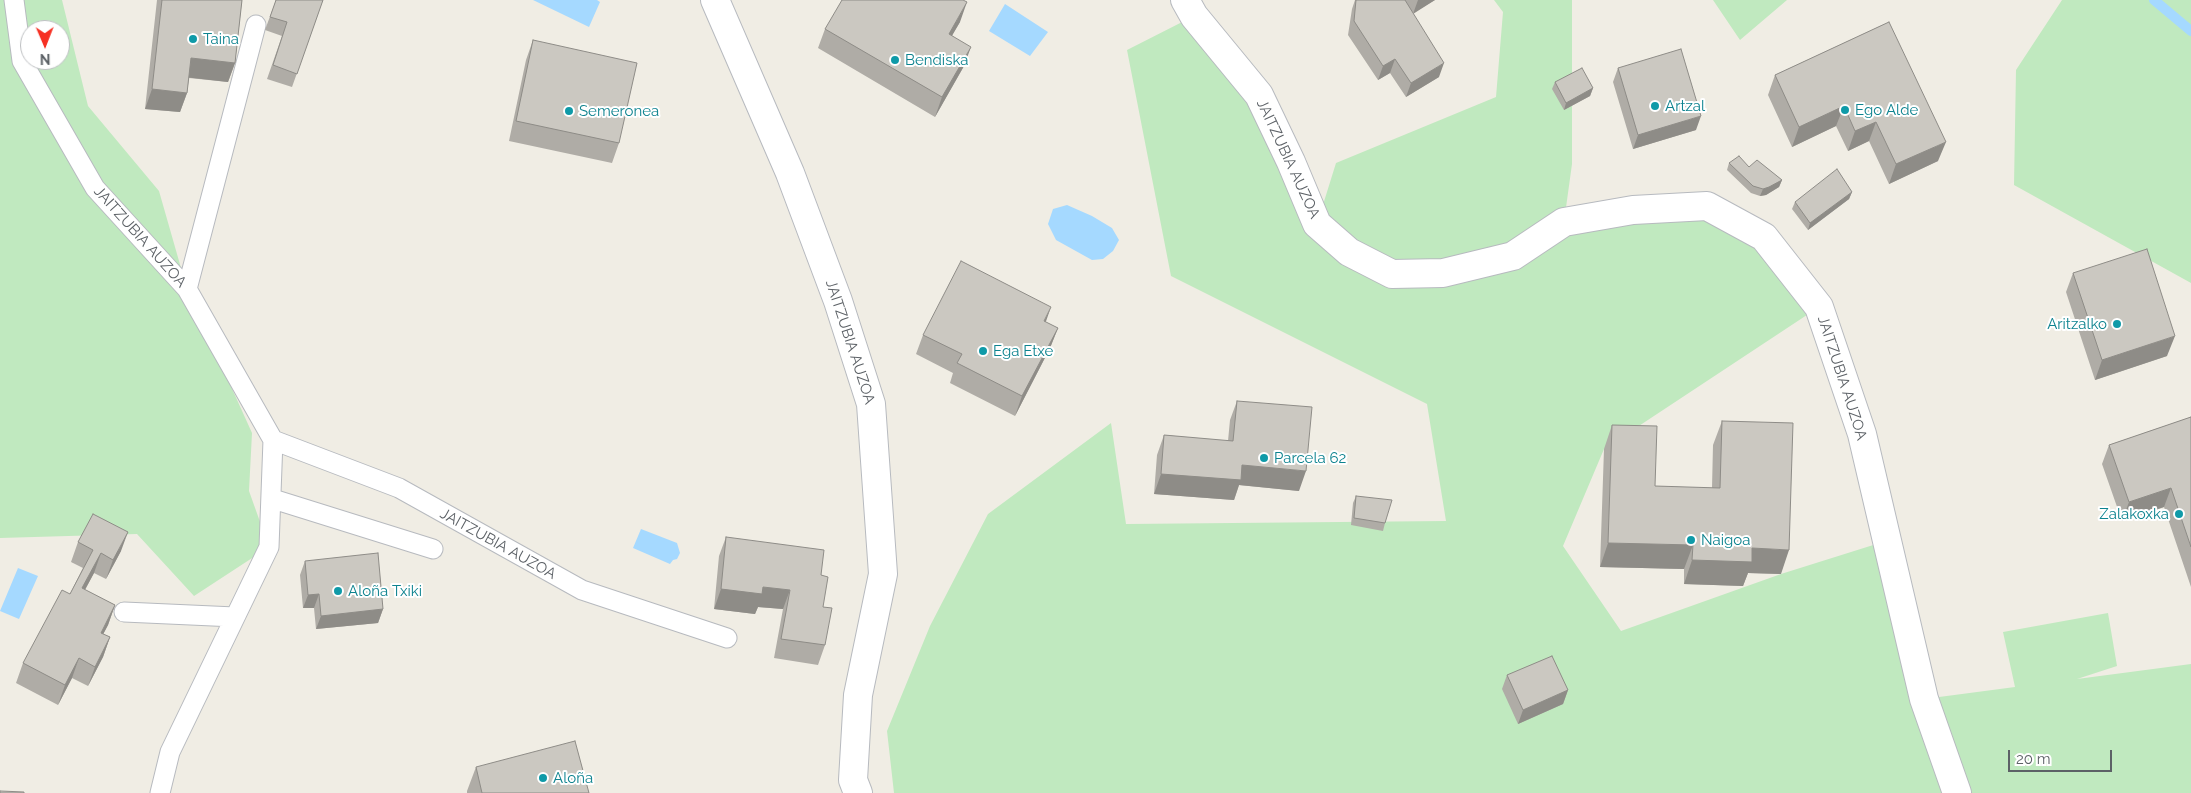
<!DOCTYPE html>
<meta charset="utf-8">
<style>
body{margin:0}
#map{position:relative;width:2191px;height:793px;overflow:hidden;background:#f0ede4;font-family:Raleway,sans-serif}
canvas{display:block}
.north{position:absolute;left:20px;top:20px;width:50px;height:50px;box-sizing:border-box;background:#fff;border:1px solid #bec0c2;border-radius:50%;rotate:179deg;font-size:14px;font-weight:700;line-height:20px;text-align:center;color:#5c6166}
.north::after{content:'';display:block;margin:auto;width:18px;height:22px;background:#f63124;clip-path:polygon(50% 0,100% 100%,50% 72%,0 100%)}
.scale{position:absolute;left:2008px;top:750px;width:104px;height:22px;box-sizing:border-box;border:2px solid #5c6166;border-top:0;padding-left:6px;font-size:15px;line-height:18px;white-space:nowrap;color:#5c6166;-webkit-text-stroke:4px #fff;paint-order:stroke}
</style>
<div id="map">
<canvas width="2191" height="793"></canvas>
<div class="north">N</div>
<div class="scale">20 m</div>
</div>
<script>
const ctx = document.querySelector('canvas').getContext('2d');
ctx.lineJoin = 'round';
function fill(path, color) { ctx.fillStyle = color; ctx.fill(path, 'evenodd'); }
const toPath = rows => new Path2D(rows.map(r => 'M' + r).join(''));
function trace(path, color, width, dash) { ctx.strokeStyle = color; ctx.lineWidth = width; ctx.lineCap = dash ? 'butt' : 'round'; ctx.setLineDash(dash || []); ctx.stroke(path); }
function write(font, color, halo, rows, align = 'center') {
  ctx.font = font + ' Raleway,sans-serif'; ctx.lineWidth = 4; ctx.setLineDash([]); ctx.textBaseline = 'middle'; ctx.strokeStyle = halo; ctx.fillStyle = color; for (const [text, x, y, turn = 0] of rows) {
    ctx.save(); ctx.translate(x, y); ctx.rotate((+turn || 0) * Math.PI / 180); ctx.textAlign = isNaN(turn) ? turn : align; if (halo) ctx.strokeText(text, 0, 0); ctx.fillText(text, 0, 0); ctx.restore();
  }
}
const green = toPath([
 [0,0,62,0,88,106,159,191,187,289,252,433,249,491,269,547,194,596,137,534,0,538],
 [30,30,60,30,60,60,30,60],
 [1494,0,1572,0,1572,164,1564,222,1707,206,1764,237,1819,307,1604,449,1563,546,1621,631,1781,574,1886,541,1924,699,2015,687,2003,632,2108,613,2117,666,2077,679,2191,664,2191,793,894,793,887,731,930,626,988,514,1111,423,1126,524,1446,521,1427,404,1171,276,1127,50,1194,16,1259,95,1317,224,1336,163,1496,97,1503,12],
 [1713,0,1787,0,1740,40],
 [2062,0,2191,0,2191,283,2014,185,2016,70]
]);
const water = toPath([
 [533,0,597,0,600,2,589,27],
 [1005,4,1048,32,1030,56,989,31],
 [1067,205,1092,216,1112,228,1119,240,1113,251,1103,259,1092,260,1056,240,1048,224,1053,209],
 [641,529,677,543,680,553,677,559,673,560,670,564,633,548],
 [18,568,38,576,19,619,0,611]
]);
const stream = toPath([
 [2154,0,2191,31]
]);
const lane = toPath([
 [14,0,22,61,95,188,187,289,273,440,269,547,170,752,160,793],
 [187,289,256,25],
 [273,440,399,488,582,590,727,638],
 [273,499,433,549],
 [124,612,235,617]
]);
const street = toPath([
 [715,0,790,173,838,301,871,404,883,574,858,695,853,780,858,793],
 [1185,0,1194,16,1259,95,1291,162,1317,224,1349,252,1392,274,1443,273,1513,256,1564,222,1633,210,1707,206,1764,237,1819,307,1862,434,1924,699,1957,793]
]);
const wall = toPath([
 [157,0,242,0,235,63,228,82,189,78,187,93,180,112,145,109],
 [276,0,323,0,292,87,267,79,282,36,265,30],
 [1355,0,1435,0,1413,13,1439,77,1406,97,1390,73,1378,80,1348,35,1352,9],
 [960,22,952,35,964,66,935,117,818,48,825,29],
 [1889,22,1938,161,1889,184,1869,141,1848,151,1836,126,1792,147,1768,95,1775,75],
 [533,40,619,143,612,163,509,141,526,60],
 [1618,68,1696,130,1633,149,1613,82],
 [1555,82,1593,88,1590,96,1564,110,1552,89],
 [1729,163,1749,167,1782,180,1779,187,1766,195,1760,196,1751,193,1727,170],
 [1852,192,1849,199,1808,230,1792,209,1795,202],
 [2073,273,2167,356,2095,380,2066,292],
 [1045,322,1058,328,1050,348,1015,416,950,383,953,373,916,354,923,335],
 [1237,401,1299,491,1239,485,1234,500,1154,494,1157,455,1164,435,1228,441,1230,420],
 [2191,417,2191,587,2164,507,2122,521,2102,464,2109,445],
 [1722,421,1781,574,1748,573,1743,586,1684,584,1684,569,1600,567,1604,449,1612,425,1655,486,1712,488,1713,445],
 [1356,496,1385,523,1383,531,1351,525,1353,503],
 [726,537,821,575,825,645,818,665,774,658,783,609,758,607,755,614,714,609,719,556],
 [78,542,121,551,106,579,94,573,85,590,115,605,108,625,103,634,110,637,103,657,88,686,72,678,58,705,16,683,23,663,70,594,83,568,71,562],
 [305,561,383,609,378,623,316,629,314,608,303,608,300,575],
 [1507,675,1568,690,1563,704,1518,724,1502,689],
 [476,767,589,793,467,793,467,791]
]);
const shadedWall = toPath([
 [1418,0,1435,0,1413,14],
 [967,2,960,22,942,53,949,34],
 [971,47,964,66,935,117,942,97],
 [191,58,235,63,228,82,184,77],
 [1395,59,1390,73,1378,80,1383,66],
 [1444,63,1439,77,1406,97,1411,83],
 [1593,88,1590,96,1564,110,1566,103],
 [152,89,187,93,180,112,145,109],
 [1844,106,1836,126,1792,147,1799,127],
 [1701,116,1696,130,1633,149,1638,135],
 [1876,122,1869,141,1848,151,1855,131],
 [1946,142,1938,161,1889,184,1896,164],
 [1782,180,1779,187,1766,195,1760,196,1763,189],
 [1852,192,1849,199,1808,230,1810,223],
 [1051,307,1044,327,1044,321],
 [1058,328,1050,348,1015,416,1022,396],
 [2175,336,2167,356,2095,380,2102,360],
 [1242,465,1306,471,1299,491,1239,485,1234,500,1154,494,1161,474],
 [2171,488,2164,507,2122,521,2129,502],
 [128,532,121,551,106,579,113,560],
 [1608,543,1693,545,1684,569,1600,567],
 [1752,548,1789,550,1781,574,1748,573,1743,586,1684,584,1692,560],
 [101,553,94,573,75,608,82,588],
 [763,587,790,590,783,609,758,607,755,614,714,609,721,589],
 [319,594,314,608,303,608,308,595],
 [115,605,108,625,94,652,101,633],
 [383,609,378,623,316,629,321,616],
 [110,637,103,657,88,686,95,667],
 [79,658,72,678,58,705,65,685],
 [1568,690,1563,704,1518,724,1523,710]
]);
const building = toPath([
 [162,0,242,0,235,63,191,58,187,93,152,89,162,0],
 [276,0,323,0,297,74,273,65,287,22,270,17,276,0],
 [842,0,963,0,967,2,949,34,971,47,942,97,825,29,842,0],
 [1356,0,1405,0,1444,63,1411,83,1395,59,1383,66,1354,21,1356,0],
 [1889,22,1946,142,1896,164,1876,122,1855,131,1844,106,1799,127,1775,75,1889,22],
 [533,40,637,63,619,143,516,121,533,40],
 [1681,49,1701,116,1638,135,1618,68,1681,49],
 [1582,68,1593,88,1566,103,1555,82,1582,68],
 [1739,156,1749,167,1757,160,1782,180,1769,187,1763,189,1753,186,1729,163,1739,156],
 [1837,169,1852,192,1810,223,1795,202,1837,169],
 [2147,249,2175,336,2102,360,2073,273,2147,249],
 [961,261,1051,307,1044,321,1058,328,1022,396,957,363,962,354,923,335,961,261],
 [1237,401,1312,407,1306,471,1242,465,1241,480,1161,474,1164,435,1233,441,1237,401],
 [2191,417,2191,547,2171,488,2129,502,2109,445,2191,417],
 [1722,421,1793,423,1789,550,1752,548,1752,562,1692,560,1693,545,1608,543,1612,425,1657,426,1655,486,1720,488,1722,421],
 [1356,496,1392,500,1385,523,1354,518,1356,496],
 [93,514,128,532,113,560,101,553,82,588,115,605,101,633,110,637,95,667,79,658,65,685,23,663,62,590,70,594,93,550,78,542,93,514],
 [726,537,824,550,821,575,828,577,823,607,832,608,825,645,781,639,790,590,763,587,762,594,721,589,726,537],
 [378,553,383,609,321,616,319,594,308,595,305,561,378,553],
 [1552,656,1568,690,1523,710,1507,675,1552,656],
 [575,741,589,793,482,793,476,767,575,741],
 [0,791,24,792,24,793,0,793,0,791]
]);
const markers = [
 [193,39,5,"#0f9aa8"],
 [895,60,5,"#0f9aa8"],
 [1655,106,5,"#0f9aa8"],
 [1845,110,5,"#0f9aa8"],
 [569,111,5,"#0f9aa8"],
 [2117,324,5,"#0f9aa8"],
 [983,351,5,"#0f9aa8"],
 [1264,458,5,"#0f9aa8"],
 [2179,514,5,"#0f9aa8"],
 [1691,540,5,"#0f9aa8"],
 [338,591,5,"#0f9aa8"],
 [543,778,5,"#0f9aa8"]
];
const cultureNames = [
 ["Taina",203,39],
 ["Bendiska",905,60],
 ["Artzal",1665,106],
 ["Ego Alde",1855,110],
 ["Semeronea",579,111],
 ["Aritzalko",2107,324,"right"],
 ["Ega Etxe",993,351],
 ["Parcela 62",1274,458],
 ["Zalakoxka",2169,514,"right"],
 ["Naigoa",1701,540],
 ["Aloña Txiki",348,591],
 ["Aloña",553,778]
];
const streetNames = [
 ["JAITZUBIA AUZOA",1288,159,65],
 ["JAITZUBIA AUZOA",140,237,48],
 ["JAITZUBIA AUZOA",850,342,72],
 ["JAITZUBIA AUZOA",1842,378,72],
 ["JAITZUBIA AUZOA",498,544,29]
];
fill(green, '#c0e9bf');
fill(water, '#a5d9ff');
trace(stream, '#a5d9ff', 10);
trace(lane, '#b7babf', 21);
trace(street, '#b7babf', 30);
trace(lane, '#fff', 19);
trace(street, '#fff', 28);
fill(wall, '#afaca6');
fill(shadedWall, '#8e8c87');
fill(building, '#cbc8c1');
trace(building, '#8e8c87', 1);
for (const [x, y, r, color] of markers) { const dot = new Path2D(); dot.arc(x, y, r, 0, 2 * Math.PI); ctx.fillStyle = color; ctx.fill(dot); trace(dot, '#fff', 2); }
write('15px', '#0d838f', '#fff', cultureNames, 'left');
write('15px', '#5c6166', '#fff', streetNames);
</script>
